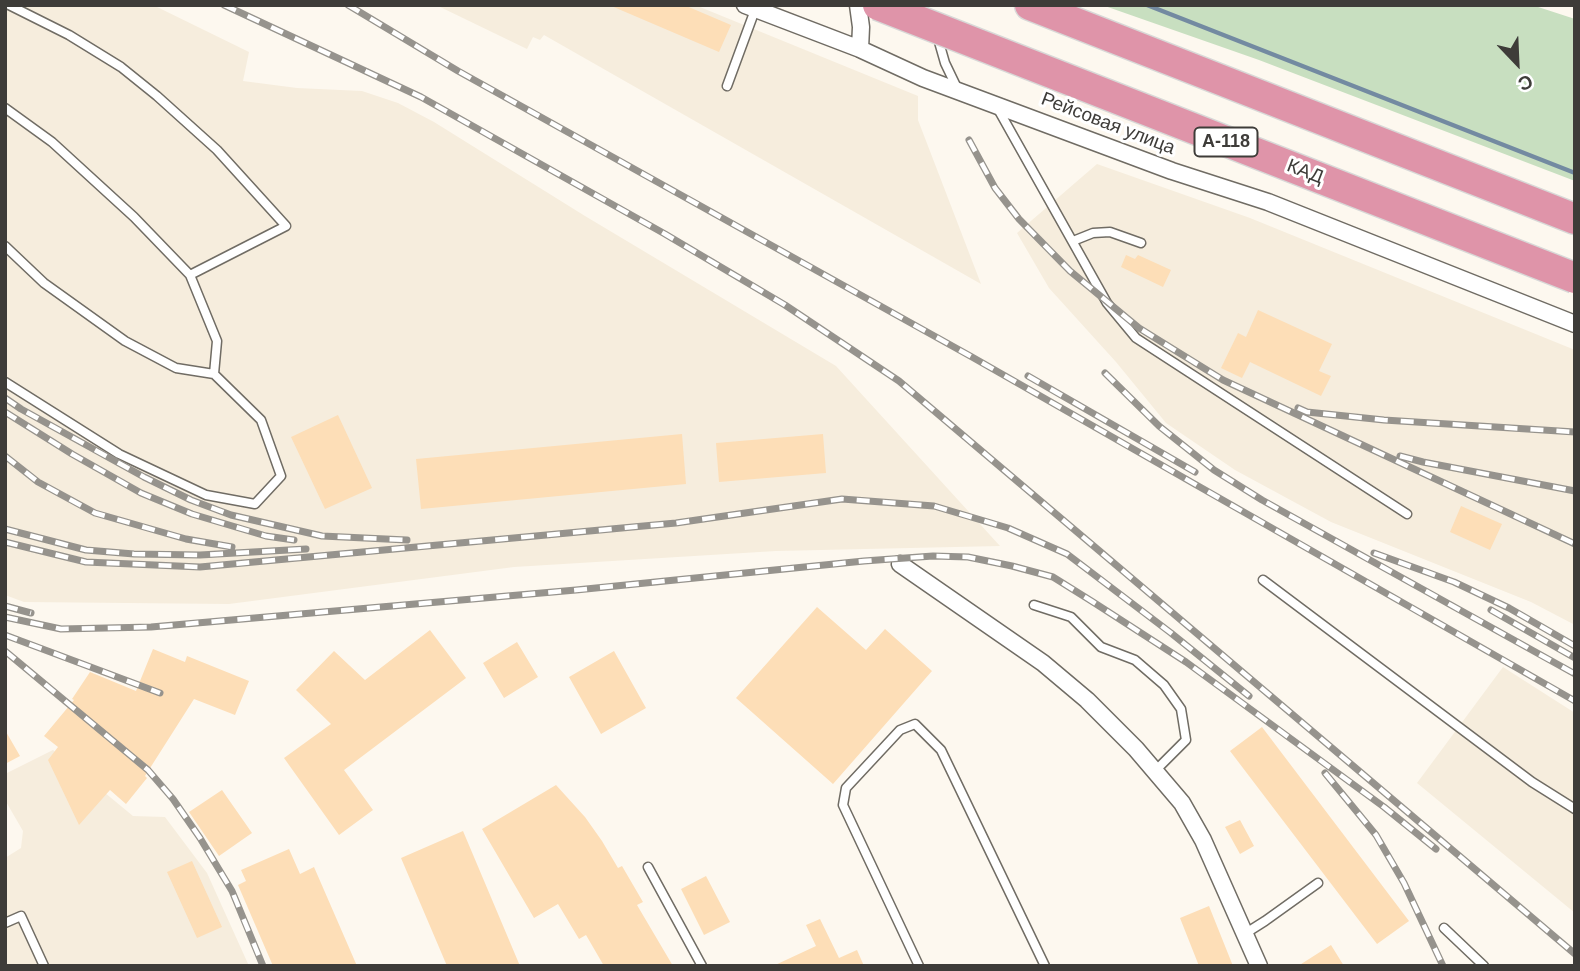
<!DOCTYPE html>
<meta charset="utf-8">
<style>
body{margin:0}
#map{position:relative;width:1580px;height:971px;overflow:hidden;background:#fdf8ef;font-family:Helvetica,sans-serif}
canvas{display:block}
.frame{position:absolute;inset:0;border:7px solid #3e3c39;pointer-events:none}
.north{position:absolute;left:1482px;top:28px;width:70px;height:70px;-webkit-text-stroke:5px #fff;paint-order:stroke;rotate:157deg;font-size:19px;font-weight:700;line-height:28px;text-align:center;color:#3e3c39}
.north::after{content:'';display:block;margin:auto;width:24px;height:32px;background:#3e3c39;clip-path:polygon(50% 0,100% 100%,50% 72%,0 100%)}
</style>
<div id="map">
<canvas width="1580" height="971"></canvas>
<div class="frame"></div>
<div class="north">С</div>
</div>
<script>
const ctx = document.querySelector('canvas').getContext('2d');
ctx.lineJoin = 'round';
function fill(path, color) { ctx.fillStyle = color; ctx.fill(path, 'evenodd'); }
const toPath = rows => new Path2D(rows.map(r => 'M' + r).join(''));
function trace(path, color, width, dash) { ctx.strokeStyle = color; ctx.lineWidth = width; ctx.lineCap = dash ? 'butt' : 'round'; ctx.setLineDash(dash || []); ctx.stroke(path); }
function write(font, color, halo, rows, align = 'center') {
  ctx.font = font + ' Helvetica,sans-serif'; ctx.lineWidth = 6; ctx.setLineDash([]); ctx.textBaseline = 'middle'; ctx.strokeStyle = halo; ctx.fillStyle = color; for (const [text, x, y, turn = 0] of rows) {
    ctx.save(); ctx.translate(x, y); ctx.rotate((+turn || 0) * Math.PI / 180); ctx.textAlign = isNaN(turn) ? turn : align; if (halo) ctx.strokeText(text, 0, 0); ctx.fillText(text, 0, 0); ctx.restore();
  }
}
const built = toPath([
 [5,5,153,5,249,52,243,81,297,88,362,91,398,103,434,122,585,216,836,366,1000,546,776,551,514,567,229,604,24,602,5,595],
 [436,5,695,5,918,96,918,120,981,284,544,35,540,40,533,37,527,49],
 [1097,164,1250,218,1575,350,1575,625,1531,602,1331,522,1235,470,1166,423,1116,362,1049,288,1017,233],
 [1503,667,1575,713,1575,913,1417,783],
 [53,750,133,816,165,817,207,873,249,966,5,966,5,858,21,848,23,831,5,800,5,774]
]);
const green = toPath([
 [1102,5,1532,5,1575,19,1575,181,1259,60]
]);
const stream = toPath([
 [1147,5,1575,173]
]);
const building = toPath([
 [609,5,684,5,731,25,719,52],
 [1126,255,1135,259,1138,255,1171,270,1163,287,1121,267],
 [1258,310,1332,344,1319,371,1331,376,1321,396,1250,362,1242,378,1221,368,1238,333,1246,337],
 [338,415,372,488,325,509,291,437],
 [682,434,686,484,421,509,416,459],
 [823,434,826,473,719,482,716,443],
 [1461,506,1502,524,1490,550,1450,532],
 [817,607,866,650,885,629,932,671,833,784,736,698],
 [430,630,466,678,344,770,373,810,339,835,284,758,331,724,296,690,334,651,365,680],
 [517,642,538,677,504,698,483,663],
 [153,649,185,662,187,656,249,681,235,715,194,699,145,776,147,778,126,804,110,790,79,825,48,760,58,747,44,736,74,700,72,699,90,672,136,691],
 [614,651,646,708,601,734,569,677],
 [1262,727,1409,921,1377,944,1230,751],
 [5,730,20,756,5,764],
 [556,785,585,817,602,841,618,868,622,866,643,902,637,905,673,966,604,966,586,935,579,939,558,904,534,918,482,829],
 [222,790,252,833,219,856,189,812],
 [1240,820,1254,846,1240,854,1225,827],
 [463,831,520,966,447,966,401,858],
 [289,849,300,874,314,867,357,966,273,966,238,885,246,881,241,870],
 [192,861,222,927,197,938,167,872],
 [706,876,730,922,704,935,681,889],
 [1209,906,1233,966,1199,966,1180,918],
 [820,919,839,958,857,950,864,966,773,966,816,946,806,925],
 [1331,945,1344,966,1298,966]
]);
const lane = toPath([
 [9,5,69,35,121,67,157,96,217,150,286,226,190,275,217,341,214,374],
 [937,35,945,63,957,88],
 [727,86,755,10],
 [5,108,52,142,134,217,190,275],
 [998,109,1107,303,1136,338,1407,514],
 [1073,241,1093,233,1110,232,1141,243],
 [5,246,44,283,125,341,176,368,214,374,261,420,281,476,255,504,206,495,119,454,5,382],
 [1263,580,1532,782,1575,809],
 [1034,605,1071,617,1101,647,1135,660,1164,685,1181,709,1186,740,1155,771],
 [648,867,702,966],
 [5,923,21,916,44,966],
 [1444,928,1484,966],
 [1246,933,1265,921,1318,883],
 [919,966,843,805,846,788,900,730,915,724,941,750,1045,966]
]);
const street = toPath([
 [745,5,860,49,923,78,1172,171,1268,202,1575,324],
 [858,5,861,27,860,49],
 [900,564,1043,663,1087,700,1136,749,1182,803,1203,840,1259,966]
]);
const highway = toPath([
 [1030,5,1575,219]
]);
const rail = toPath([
 [224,5,421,97,665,234,785,305,899,381,1575,954],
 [348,5,458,71,972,357,1575,701],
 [969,140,995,188,1019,219,1070,271,1139,328,1223,380,1575,544],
 [1105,373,1159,426,1214,470,1262,500,1575,674],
 [1028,376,1195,472],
 [5,398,21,409,144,477,191,500,231,515,322,536,407,540],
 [1298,408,1307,412,1384,420,1575,432],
 [5,412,72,454,141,493,192,514,266,536,294,540],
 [5,456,38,482,95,513,186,539,232,547],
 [1400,456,1423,462,1575,491],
 [5,529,86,550,134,554,200,555,306,549],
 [5,542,86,562,200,567,676,523,842,499,934,506,1008,528,1067,554,1171,633,1249,696],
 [1374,553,1454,582,1509,608,1575,646],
 [5,606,31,613],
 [1491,610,1575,658],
 [5,617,61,629,151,627,576,590,864,561,933,556,968,557,1012,566,1053,577,1093,602,1186,662,1384,807,1436,849],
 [5,635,160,693],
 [5,651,148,770,173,799,200,838,232,891,263,966],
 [1325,773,1376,835,1404,883,1443,966]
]);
const highwayBridge = toPath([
 [878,5,1575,278]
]);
const shields = [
 [1226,142,63]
];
const shieldNames = [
 ["А-118",1226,142]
];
const streetNames = [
 ["Рейсовая улица",1108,124,21],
 ["КАД",1305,172,21]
];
fill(built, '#f6eddd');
fill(green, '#c8dfc0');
trace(stream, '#738aa1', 4.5);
fill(building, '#fddeb7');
trace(lane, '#706c64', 11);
trace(street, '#706c64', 19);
trace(highway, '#d8d8d7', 33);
trace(lane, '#fff', 8);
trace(street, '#fff', 16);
trace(highway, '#df94a9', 30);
trace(rail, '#96938d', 7);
trace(rail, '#fff', 4.5, [13]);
trace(highwayBridge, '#d8d8d7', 33, []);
trace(highwayBridge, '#df94a9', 30);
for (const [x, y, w] of shields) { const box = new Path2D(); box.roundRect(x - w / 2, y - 14.5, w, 29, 5); ctx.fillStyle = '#fff'; ctx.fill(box); trace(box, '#3e3c39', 2); }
write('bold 18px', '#3e3c39', null, shieldNames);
write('19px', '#3e3c39', '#fff', streetNames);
</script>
